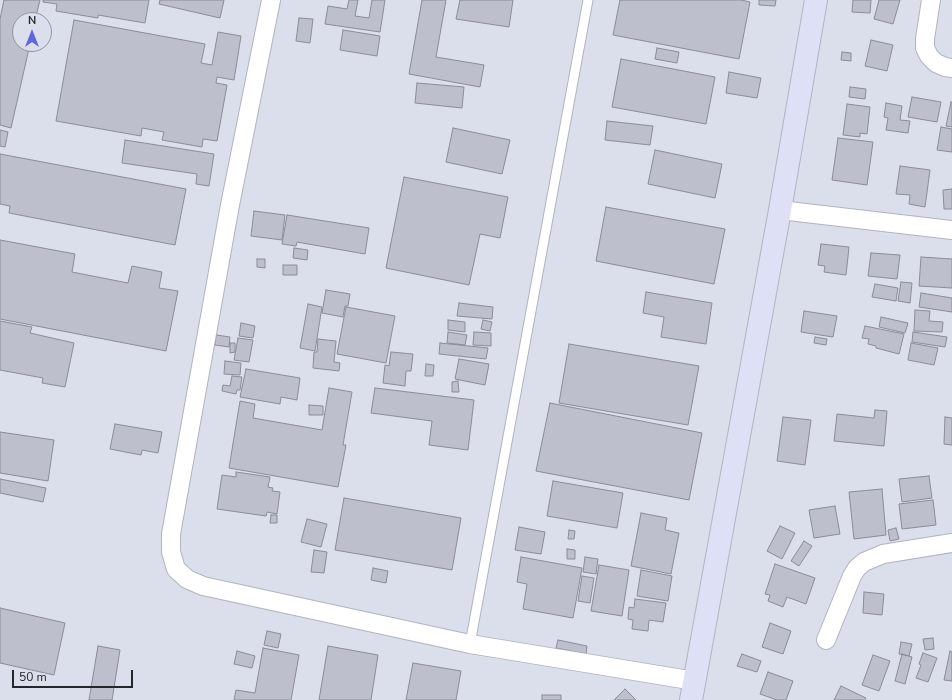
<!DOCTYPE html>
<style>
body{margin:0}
#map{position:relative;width:952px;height:700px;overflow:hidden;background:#dbdeeb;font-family:"Nunito Sans",sans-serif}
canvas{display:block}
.north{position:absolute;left:12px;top:12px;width:40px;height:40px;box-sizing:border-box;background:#dbdeeb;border:1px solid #92949e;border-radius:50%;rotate:0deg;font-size:11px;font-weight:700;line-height:16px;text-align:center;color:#25262b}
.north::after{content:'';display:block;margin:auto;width:14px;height:18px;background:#5e65dd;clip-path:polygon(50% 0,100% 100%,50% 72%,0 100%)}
.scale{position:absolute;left:12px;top:670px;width:121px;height:18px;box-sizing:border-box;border:2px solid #25262b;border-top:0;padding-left:5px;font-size:12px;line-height:14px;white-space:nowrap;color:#25262b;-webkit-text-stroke:3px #dbdeeb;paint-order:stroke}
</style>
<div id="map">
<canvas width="952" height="700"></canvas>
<div class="north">N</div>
<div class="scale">50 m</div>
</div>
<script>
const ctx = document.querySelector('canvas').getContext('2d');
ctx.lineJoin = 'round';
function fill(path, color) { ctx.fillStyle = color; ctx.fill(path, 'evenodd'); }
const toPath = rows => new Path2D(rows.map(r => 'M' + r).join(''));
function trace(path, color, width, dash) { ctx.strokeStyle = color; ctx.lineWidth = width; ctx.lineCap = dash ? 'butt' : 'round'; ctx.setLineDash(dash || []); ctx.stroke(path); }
const building = toPath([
 [4,0,40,0,35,20,20,20,20,44,30,44,11,128,0,125,0,19,4,0],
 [43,0,149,0,145,23,98,15,98,18,56,11,57,4,43,2,43,0],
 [160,0,224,0,220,18,159,4,160,0],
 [349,0,358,0,355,16,369,18,372,0,385,0,380,32,325,24,328,6,347,9,349,0],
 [422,0,446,0,436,57,484,65,480,87,409,74,422,0],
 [460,0,513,0,509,27,456,19,460,0],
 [620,0,741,0,750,2,739,59,613,35,620,0],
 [759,0,776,0,775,6,759,5,759,0],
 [853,0,871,0,870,13,852,12,853,0],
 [879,0,900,0,893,24,874,19,879,0],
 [299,18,313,19,310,43,296,41,299,18],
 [74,20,205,44,201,63,212,65,218,32,241,36,234,80,217,77,216,83,227,85,217,141,203,139,202,147,162,140,164,132,142,128,141,136,56,121,74,20],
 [343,30,380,36,377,56,340,50,343,30],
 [871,40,893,45,887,71,865,66,871,40],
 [657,48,679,52,677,63,655,59,657,48],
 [842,52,851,53,851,61,841,60,842,52],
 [621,59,715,77,706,124,612,107,621,59],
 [729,72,761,78,757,98,726,93,729,72],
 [417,83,464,87,462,108,415,103,417,83],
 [850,87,866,89,865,99,849,97,850,87],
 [912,97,941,102,937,122,908,117,912,97],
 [951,102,952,102,952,127,946,126,951,102],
 [886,103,902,106,900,120,910,121,908,133,886,130,888,118,884,117,886,103],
 [847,104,870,107,867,134,860,133,860,137,843,135,847,104],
 [607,121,653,126,650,145,605,140,607,121],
 [941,127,952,129,952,152,937,150,941,127],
 [453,128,510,140,502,174,446,162,453,128],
 [0,130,8,132,5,147,0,146,0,130],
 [838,138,873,142,867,185,832,180,838,138],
 [125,140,214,154,209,186,196,184,197,174,122,163,125,140],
 [655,150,722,164,715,198,648,184,655,150],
 [0,154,186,189,175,245,9,213,10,206,0,204,0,154],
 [900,166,930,170,925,207,909,204,910,195,896,194,900,166],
 [404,177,508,197,500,238,480,234,469,285,386,268,404,177],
 [952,189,952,209,944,209,943,190,952,189],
 [606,207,725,229,714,284,596,261,606,207],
 [254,211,285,215,282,240,251,236,254,211],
 [287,215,369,228,365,254,297,242,296,246,282,244,287,215],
 [0,240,75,254,72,272,128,283,132,266,162,272,159,288,178,291,166,351,0,319,0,240],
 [821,244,849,247,846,275,824,272,825,266,818,265,821,244],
 [294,248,308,250,307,260,293,258,294,248],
 [871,253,900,255,897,279,868,276,871,253],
 [921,257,952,259,952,288,919,286,921,257],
 [257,259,265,259,265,268,257,267,257,259],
 [283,265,297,265,297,275,283,275,283,265],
 [901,282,912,283,910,303,898,301,901,282],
 [875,284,898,288,896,301,872,297,875,284],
 [326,290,350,294,348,306,345,306,343,317,322,313,326,290],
 [646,292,712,303,706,344,661,337,664,317,643,313,646,292],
 [921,293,952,298,952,312,919,307,921,293],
 [459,303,493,307,492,319,457,316,459,303],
 [308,304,322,307,315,351,300,348,308,304],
 [346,307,395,316,386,363,337,354,346,307],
 [915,310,930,311,929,321,943,322,942,332,914,331,915,310],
 [804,311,837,316,833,337,801,332,804,311],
 [881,317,908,323,905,333,879,327,881,317],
 [448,320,465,322,465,332,448,330,448,320],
 [483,320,492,322,490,331,481,329,483,320],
 [0,321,32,327,30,333,74,343,65,387,42,383,43,378,0,370,0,321],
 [241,323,255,326,253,338,239,336,241,323],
 [865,326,904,334,899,354,876,348,876,346,868,344,869,339,862,338,865,326],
 [448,332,467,335,465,345,447,343,448,332],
 [474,332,491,333,491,346,473,345,474,332],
 [913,332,947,337,945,347,912,342,913,332],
 [216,335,230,337,229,347,215,345,216,335],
 [815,337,827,339,826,345,814,343,815,337],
 [238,338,253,340,249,362,234,360,238,338],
 [318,339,336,341,334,362,340,363,339,371,313,368,314,352,317,352,318,339],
 [230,343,235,343,235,352,230,353,230,343],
 [440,343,488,348,486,359,439,354,440,343],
 [911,343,938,348,934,365,908,360,911,343],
 [569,344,699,366,688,425,559,403,569,344],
 [391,352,413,354,411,371,406,371,405,386,383,383,385,365,389,366,391,352],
 [459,359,489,364,485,385,455,379,459,359],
 [225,361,241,363,240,375,224,374,225,361],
 [426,364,434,365,433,376,425,376,426,364],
 [246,369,300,378,297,400,281,397,280,404,240,397,246,369],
 [232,376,242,377,240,390,237,390,236,394,222,391,223,385,230,386,232,376],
 [458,381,459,392,452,392,452,382,458,381],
 [329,388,352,392,343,445,346,445,338,487,229,468,240,401,255,404,253,418,322,430,329,388],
 [375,388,474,400,468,450,429,445,432,421,371,413,375,388],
 [550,403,702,433,689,500,536,471,550,403],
 [309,405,323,406,323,415,309,415,309,405],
 [875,410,887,411,884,446,834,441,837,414,874,418,875,410],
 [783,417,811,420,805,465,777,461,783,417],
 [945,417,952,418,952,445,944,444,945,417],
 [115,424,162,432,158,453,142,450,141,455,110,449,115,424],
 [0,432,54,440,48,481,0,473,0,432],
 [236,472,270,477,268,487,273,488,272,491,280,492,277,514,267,512,266,516,217,509,222,475,236,477,236,472],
 [929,476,932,498,902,502,899,479,929,476],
 [0,479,46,488,43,502,0,493,0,479],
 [553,481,623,493,617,528,547,516,553,481],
 [882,489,886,535,854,539,849,492,882,489],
 [344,498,461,518,452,570,335,550,344,498],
 [933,500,936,525,902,529,899,504,933,500],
 [835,506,840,534,814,538,809,510,835,506],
 [641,513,667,518,665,530,679,533,671,574,631,566,641,513],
 [271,515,277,515,277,523,270,523,271,515],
 [307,519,327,524,321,547,301,542,307,519],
 [780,526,795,533,782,559,767,551,780,526],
 [519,527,545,532,541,554,515,550,519,527],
 [896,528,899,539,890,541,888,530,896,528],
 [569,530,575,531,574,539,568,539,569,530],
 [804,541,812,546,799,566,791,561,804,541],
 [567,549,575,550,575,559,567,559,567,549],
 [314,550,327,552,324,573,311,572,314,550],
 [521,557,582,568,573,618,523,609,527,584,517,582,521,557],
 [585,557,598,559,596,574,583,572,585,557],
 [775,564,815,578,806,604,787,597,783,607,768,601,770,595,765,594,775,564],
 [599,565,629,570,622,616,591,611,599,565],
 [373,568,388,571,386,583,371,580,373,568],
 [641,570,672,576,668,601,637,596,641,570],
 [582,576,594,578,590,603,578,601,582,576],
 [864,592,884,594,882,615,863,613,864,592],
 [635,599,666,603,663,622,649,620,648,631,632,629,633,620,628,619,629,607,634,608,635,599],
 [0,608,65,623,54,675,0,663,0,608],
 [770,623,791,631,783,654,762,647,770,623],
 [267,631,281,634,278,648,264,645,267,631],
 [933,638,934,649,925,650,923,639,933,638],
 [558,640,587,646,586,654,556,648,558,640],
 [901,642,912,644,909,656,899,654,901,642],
 [98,646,120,650,112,700,89,700,98,646],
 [328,646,378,655,371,700,319,700,328,646],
 [263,648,299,655,291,700,234,700,236,690,255,693,263,648],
 [237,651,255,656,252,668,234,664,237,651],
 [950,651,952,652,952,681,944,680,950,651],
 [923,653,937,658,928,682,916,678,921,665,919,664,923,653],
 [742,654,761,661,757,672,737,666,742,654],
 [902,654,912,657,905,684,895,681,902,654],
 [873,655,890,661,879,691,862,685,873,655],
 [413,663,461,671,456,700,406,700,413,663],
 [768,672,793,681,786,700,777,700,760,694,768,672],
 [841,686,866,698,865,700,834,700,841,686],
 [625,689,636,700,614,700,625,689],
 [542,695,561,695,561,700,542,700,542,695]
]);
const lane = toPath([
 [470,644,588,0]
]);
const street = toPath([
 [271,0,230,205,171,534,171,552,176,569,187,579,203,586,470,644,695,681],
 [931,0,925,39,925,48,929,56,936,63,945,67,952,68],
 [780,210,952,230],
 [826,640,852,576,857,568,864,562,883,554,952,543]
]);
const secondary = toPath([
 [691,700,780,210,816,0]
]);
fill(building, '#bdbfcc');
trace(building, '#8a8c98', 1);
trace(lane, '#b1b4c0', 11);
trace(street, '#b1b4c0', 20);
trace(secondary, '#b1b4c0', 24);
trace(lane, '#fff', 9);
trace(street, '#fff', 18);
trace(secondary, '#dee1f5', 22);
</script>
